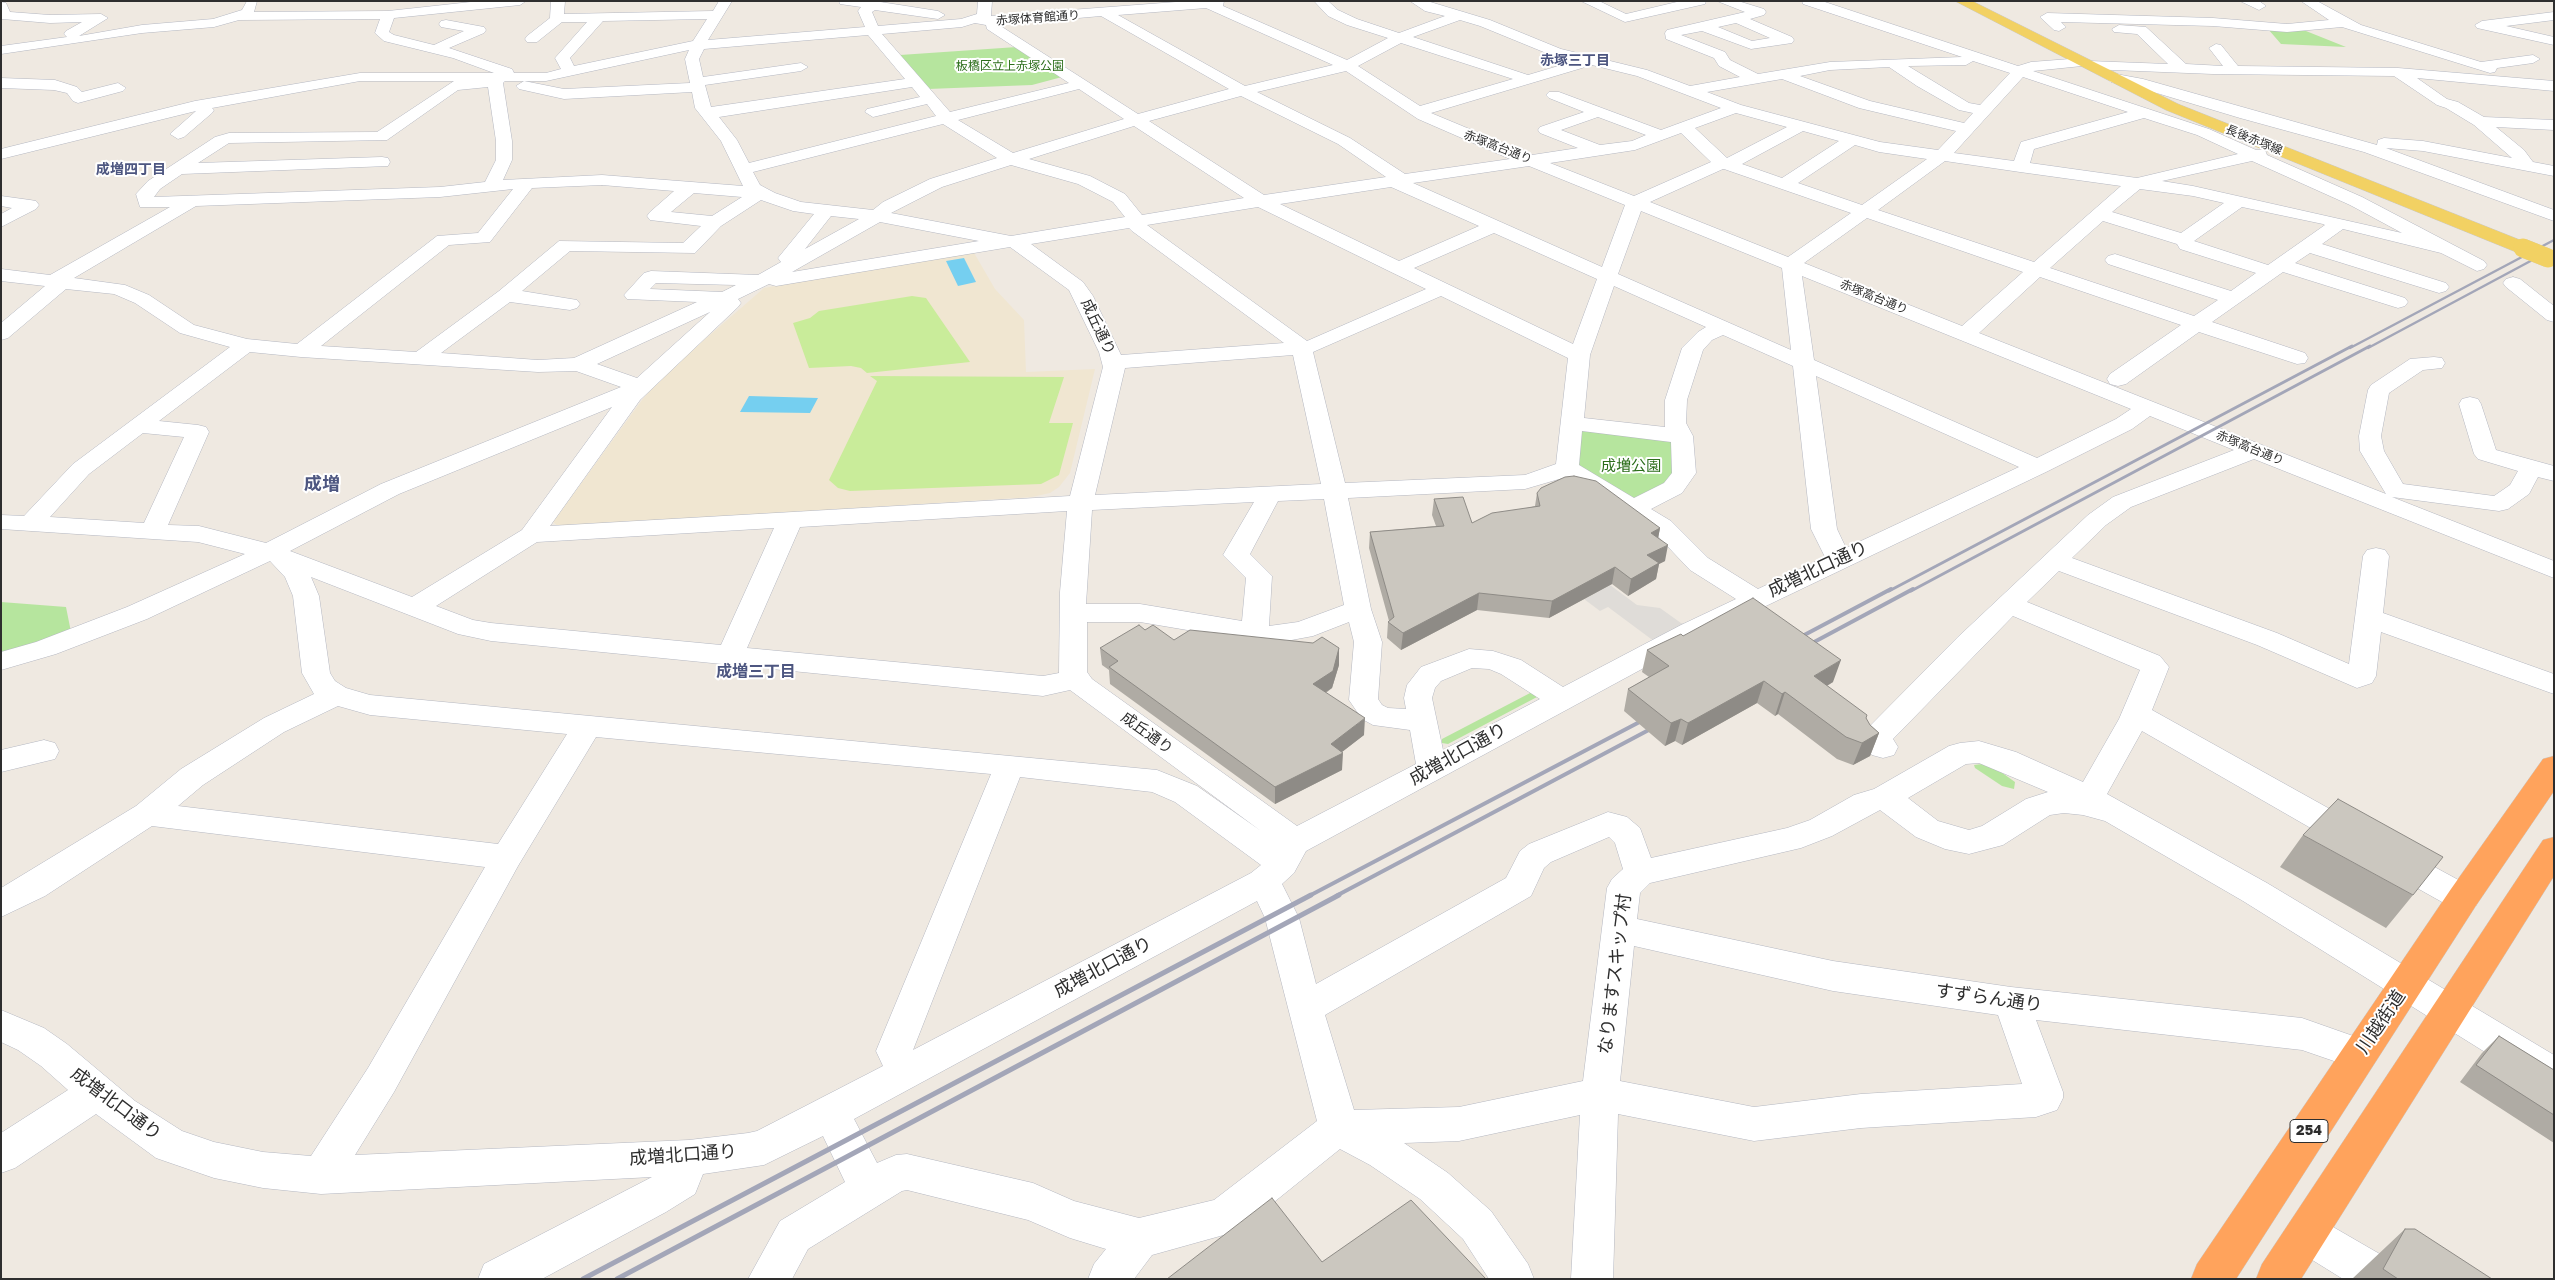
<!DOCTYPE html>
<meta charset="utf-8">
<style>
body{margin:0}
#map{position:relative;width:2555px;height:1280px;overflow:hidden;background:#efe9e1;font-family:"Golos Text",sans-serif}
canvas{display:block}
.frame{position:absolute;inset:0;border:2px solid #2e2e2e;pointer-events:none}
</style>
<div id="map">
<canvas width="2555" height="1280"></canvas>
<div class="frame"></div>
</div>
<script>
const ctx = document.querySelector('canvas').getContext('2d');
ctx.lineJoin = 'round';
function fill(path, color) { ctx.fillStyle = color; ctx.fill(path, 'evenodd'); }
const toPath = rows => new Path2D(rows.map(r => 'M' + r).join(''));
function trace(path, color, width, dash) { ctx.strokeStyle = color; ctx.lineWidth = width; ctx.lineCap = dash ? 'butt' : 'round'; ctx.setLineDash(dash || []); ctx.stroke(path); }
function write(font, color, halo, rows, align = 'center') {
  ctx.font = font + ' "Golos Text","Noto Sans JP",sans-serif'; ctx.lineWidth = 4; ctx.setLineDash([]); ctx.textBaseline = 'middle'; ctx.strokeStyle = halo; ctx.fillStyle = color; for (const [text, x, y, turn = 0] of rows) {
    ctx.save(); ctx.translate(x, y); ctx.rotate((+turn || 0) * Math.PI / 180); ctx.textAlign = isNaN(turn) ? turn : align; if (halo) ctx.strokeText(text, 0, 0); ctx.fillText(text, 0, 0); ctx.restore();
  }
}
const education = toPath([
 [973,251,995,289,1024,320,1026,372,1095,369,1070,473,1059,487,1050,493,1032,497,559,527,553,522,642,400,665,374,764,288]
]);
const green = toPath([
 [2268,29,2301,29,2346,47,2281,44],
 [1017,47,1062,77,1032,85,928,89,900,55],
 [1585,429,1668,439,1676,443,1675,474,1668,482,1635,499,1623,498,1576,468,1580,432],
 [1,602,66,607,71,632,1,655],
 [1532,692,1537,697,1448,744,1442,743,1442,739],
 [1982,764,2001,772,2015,782,2014,789,2002,786,1975,768,1974,765]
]);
const pitch = toPath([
 [912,296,926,298,970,362,867,373,861,368,851,366,809,368,793,323,810,318,819,311],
 [870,376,1064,377,1049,423,1073,423,1059,475,1041,484,850,491,838,488,829,480,877,381]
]);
const plaza = toPath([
 [1610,585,1637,605,1660,608,1681,623,1704,627,1674,656,1608,607,1600,611,1584,599]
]);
const water = toPath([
 [964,258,976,282,958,286,946,261],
 [749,396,818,398,810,413,740,412]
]);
const minor = toPath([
 [247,1,257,1,254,12,388,11,480,1,526,1,520,5,394,18,389,32,394,35,434,45,464,31,441,27,439,24,441,21,446,20,484,27,486,30,484,33,449,48,512,69,514,73,546,73,561,69,555,58,587,22,562,22,537,42,527,42,525,39,527,36,550,18,551,1,565,1,564,14,713,11,719,1,732,1,708,40,865,27,858,11,861,7,840,4,839,1,874,1,938,11,945,15,938,19,875,10,872,12,878,26,961,19,977,14,978,1,992,1,991,16,1189,1,1224,1,1223,6,1347,60,1388,38,1347,25,1328,16,1314,1,1328,1,1338,10,1357,19,1399,33,1445,16,1425,11,1410,1,1427,1,1490,20,1561,49,1647,70,1690,86,1740,77,1719,66,1714,58,1666,39,1665,33,1667,30,1745,12,1717,1,1738,1,1764,9,1766,12,1764,15,1750,19,1792,37,1794,40,1792,43,1751,49,1702,31,1681,35,1725,52,1730,60,1758,74,1830,62,1962,57,1803,4,1802,1,1822,1,2018,66,2031,62,2083,58,2089,61,2168,64,2137,34,2114,32,2112,29,2119,25,2146,27,2186,64,2223,66,2209,48,2216,44,2221,45,2238,66,2398,68,2554,81,2554,91,2417,78,2447,99,2458,102,2484,117,2554,120,2554,130,2496,127,2524,150,2533,162,2554,166,2554,176,2423,151,2386,148,2554,210,2554,221,2364,152,2240,118,2140,88,2111,82,2108,79,2116,74,2143,79,2377,145,2378,140,2384,138,2423,141,2512,158,2474,125,2446,108,2437,105,2394,76,2213,74,2088,69,2082,66,2033,71,2209,129,2256,150,2265,150,2267,155,2362,197,2484,261,2487,265,2484,269,2477,271,2441,253,2343,229,2322,244,2446,283,2449,287,2446,291,2439,293,2310,253,2295,263,2405,298,2408,302,2405,306,2398,308,2283,272,2212,322,2305,353,2308,358,2305,363,2297,364,2199,332,2126,384,2118,386,2110,384,2107,379,2110,374,2181,325,2040,277,1979,333,2386,494,2360,451,2359,436,2368,390,2371,385,2410,359,2434,357,2442,358,2445,363,2442,368,2423,370,2389,393,2381,436,2384,451,2403,484,2494,496,2510,485,2518,471,2478,459,2474,454,2459,404,2462,399,2470,397,2478,399,2481,404,2496,450,2554,466,2554,481,2538,477,2529,494,2508,509,2499,511,2392,497,2554,561,2554,578,2254,459,2131,507,2106,525,2072,558,2277,633,2349,664,2363,556,2367,550,2376,548,2385,550,2389,556,2383,613,2554,674,2554,694,2381,632,2376,676,2372,683,2357,688,2257,645,2059,571,2027,602,2160,656,2169,667,2152,710,2364,828,2369,837,2364,846,2353,849,2342,846,2142,731,2107,794,2267,883,2554,1055,2554,1091,2541,1087,2243,901,2105,821,2083,815,2064,813,2050,815,2003,845,1969,854,1945,849,1916,837,1880,810,1832,836,1801,848,1650,883,1640,893,1637,919,1833,961,2011,987,2302,1018,2373,1043,2378,1054,2373,1065,2360,1070,2302,1050,2036,1020,2063,1092,2063,1098,2057,1110,2036,1117,1861,1128,1754,1141,1618,1114,1613,1279,1571,1279,1580,1115,1459,1141,1404,1143,1448,1173,1491,1211,1528,1264,1534,1279,1489,1279,1463,1239,1420,1199,1370,1165,1340,1149,1238,1231,1152,1255,1134,1279,1088,1279,1094,1264,1106,1249,1070,1238,1028,1220,907,1190,902,1191,808,1249,792,1279,748,1279,780,1221,845,1182,823,1136,764,1165,703,1174,695,1194,666,1212,542,1279,478,1279,484,1264,652,1177,321,1194,263,1188,214,1178,156,1158,96,1114,15,1168,1,1173,1,1133,68,1090,41,1066,18,1050,1,1042,1,1010,44,1028,67,1044,135,1101,182,1131,214,1142,263,1152,311,1156,368,1068,485,867,152,826,45,896,1,917,1,888,136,806,181,769,264,718,314,694,302,673,293,596,285,577,270,561,147,619,56,654,1,670,1,652,36,642,127,607,245,554,198,542,1,529,1,515,24,516,73,464,230,347,180,333,135,303,114,294,66,289,8,338,1,340,1,323,45,286,1,281,1,269,50,275,170,207,140,207,136,194,148,181,215,137,229,133,377,132,454,81,360,81,212,108,214,110,212,113,184,137,178,139,170,134,196,111,1,159,1,149,195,101,360,73,494,73,453,58,384,41,375,33,380,19,239,20,214,27,142,33,1,54,1,46,67,37,64,34,66,31,82,22,50,23,2,19,1,2,6,3,10,12,50,15,101,14,108,18,79,36,142,25,213,19,242,10,247,1],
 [1206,8,1333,65,1245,86,1118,15,1206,8],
 [1101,16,1229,89,1138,114,999,25,1101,16],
 [707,19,693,41,574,66,570,58,603,21,707,19],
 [1460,20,1480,26,1551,55,1575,61,1528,75,1413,37,1460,20],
 [975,23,986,25,987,29,1069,83,950,112,882,34,962,27,975,23],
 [1736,23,1770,38,1752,41,1718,27,1736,23],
 [868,35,905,79,711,107,705,85,801,71,808,67,801,63,703,77,699,59,704,49,868,35],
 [1401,43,1513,79,1420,106,1358,66,1401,43],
 [689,50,685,59,690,83,564,89,524,81,546,81,689,50],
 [1973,61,2010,73,1980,105,1969,103,1908,66,1966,65,1973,61],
 [1592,65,1637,76,1721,108,1661,130,1559,92,1549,92,1546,95,1549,98,1584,112,1540,127,1538,130,1540,133,1578,148,1532,155,1431,113,1592,65],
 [1889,67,1917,86,1959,110,1973,113,1964,123,1870,101,1800,76,1830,70,1889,67],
 [1346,71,1418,119,1510,159,1405,174,1350,138,1257,92,1346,71],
 [2023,77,2128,112,2021,142,2014,161,1954,153,2023,77],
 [1782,79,1859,108,1956,131,1938,150,1880,142,1741,105,1707,92,1782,79],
 [505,81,524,81,516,86,519,89,564,99,692,92,695,108,721,141,743,186,602,175,503,180,512,160,512,141,503,83,505,81],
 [488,87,496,141,496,160,485,182,440,187,154,197,160,189,182,174,388,166,390,162,388,158,382,157,198,163,229,143,387,140,458,90,488,87],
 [912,87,920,97,867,109,865,112,873,117,927,104,936,116,749,163,737,140,719,117,912,87],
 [1079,89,1124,119,1013,153,958,120,1079,89],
 [1241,96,1338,144,1386,177,1264,195,1149,121,1241,96],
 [1736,113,1787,127,1727,158,1695,128,1736,113],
 [1598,117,1646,135,1632,141,1600,145,1561,130,1598,117],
 [2144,118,2197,135,2238,154,2137,178,2030,163,2034,149,2144,118],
 [943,124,997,158,930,179,883,202,873,210,801,202,775,193,760,185,753,172,943,124],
 [1134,126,1244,198,1142,215,1125,194,1090,176,1029,159,1134,126],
 [1803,131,1839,141,1782,178,1742,164,1803,131],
 [1681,133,1711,162,1634,196,1550,163,1635,150,1681,133],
 [1855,145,1879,152,1927,159,1862,205,1798,183,1855,145],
 [1945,161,2020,172,2121,186,2034,262,1878,210,1945,161],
 [2252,161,2350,205,2402,233,2193,186,2162,181,2252,161],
 [1011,165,1078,184,1113,202,1125,217,1011,236,891,213,942,187,1011,165],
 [1529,166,1625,205,1602,267,1413,183,1529,166],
 [1723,169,1724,169,1851,213,1788,257,1650,202,1723,169],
 [602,185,674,191,650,212,647,216,650,220,701,226,683,243,559,241,499,291,416,352,321,346,449,245,490,242,532,188,602,185],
 [1391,187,1479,226,1399,261,1280,204,1391,187],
 [513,189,478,233,437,236,297,344,247,339,194,325,149,295,125,285,74,278,196,206,440,197,513,189],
 [2140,189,2193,196,2224,203,2181,233,2112,212,2140,189],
 [694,193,742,197,712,216,671,212,694,193],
 [761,200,793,211,814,214,778,258,781,262,758,275,651,271,644,273,624,295,627,299,697,302,574,358,538,360,441,353,510,302,570,310,577,308,580,304,577,300,522,291,570,251,695,253,721,226,761,200],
 [1258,207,1391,272,1426,289,1307,341,1147,225,1258,207],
 [2242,207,2323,224,2325,225,2268,265,2194,241,2242,207],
 [1641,211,1782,268,1791,350,1618,274,1641,211],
 [831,216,859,219,805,249,831,216],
 [1867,218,2023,272,1962,326,1804,263,1867,218],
 [2103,221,2177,244,2180,249,2256,273,2231,291,2115,254,2108,256,2105,260,2108,264,2218,300,2194,316,2050,268,2103,221],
 [880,222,979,241,792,272,880,222],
 [1129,228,1132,231,1284,343,1121,355,1093,296,1083,282,1031,244,1129,228],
 [1494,233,1597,279,1573,344,1414,268,1494,233],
 [1010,247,1069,290,1099,352,1103,367,1070,496,550,526,640,400,738,307,741,303,738,299,769,284,776,286,1010,247],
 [1802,276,2131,409,2116,419,2037,458,1814,360,1802,276],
 [656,283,736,285,722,292,650,289,656,283],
 [1614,286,1706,327,1698,332,1682,348,1665,400,1665,427,1584,418,1590,355,1614,286],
 [1441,296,1568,358,1556,464,1525,475,1345,483,1313,352,1441,296],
 [710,312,637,378,597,364,710,312],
 [1723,335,1793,366,1811,529,1825,557,1758,589,1708,558,1671,521,1651,509,1682,493,1696,473,1693,436,1686,423,1687,400,1703,350,1712,340,1723,335],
 [250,352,301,357,538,372,576,371,621,387,381,484,266,543,199,526,168,525,209,432,206,427,198,425,159,421,250,352],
 [1293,355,1321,484,1095,495,1125,368,1293,355],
 [1816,376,2019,467,1846,548,1837,529,1816,376],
 [612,407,522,530,412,597,290,551,399,494,612,407],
 [2150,416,2234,450,2113,497,2088,515,1958,637,1863,733,1859,740,1863,747,1872,755,1883,758,1894,755,1898,747,1893,739,2013,616,2140,670,2119,719,2083,782,2016,752,1979,741,1960,743,1949,746,1874,789,1854,795,1810,820,1787,828,1651,858,1640,828,1627,817,1608,812,1529,844,1520,851,1506,878,1316,984,1299,918,1282,884,1294,873,1306,851,1701,637,2046,472,2132,429,2150,416],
 [1582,431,1671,442,1672,473,1664,483,1634,498,1579,465,1582,431],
 [143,433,184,437,144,523,50,517,89,474,143,433],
 [1566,477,1653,531,1690,570,1736,599,1681,625,1563,687,1521,660,1493,651,1469,649,1421,667,1407,685,1404,698,1406,709,1388,708,1382,705,1378,699,1382,642,1371,609,1348,498,1525,489,1566,477],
 [1324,499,1344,605,1298,622,1269,626,1272,576,1250,554,1278,501,1324,499],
 [1254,502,1223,555,1246,578,1242,621,1140,604,1086,604,1092,510,1254,502],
 [1067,511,1060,592,1059,673,1043,676,747,648,800,527,1067,511],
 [774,528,721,645,491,623,473,620,436,606,537,542,774,528],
 [311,577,458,634,491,641,1043,696,1070,690,1261,831,1197,786,1157,770,370,695,346,688,335,681,330,673,319,596,311,577],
 [1087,622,1140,622,1270,644,1313,636,1349,622,1354,642,1349,700,1362,719,1373,725,1410,730,1416,764,1297,826,1092,679,1087,672,1087,622],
 [1472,668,1489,669,1501,674,1540,699,1443,750,1432,698,1435,688,1441,681,1472,668],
 [338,706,370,715,567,734,498,844,178,806,203,785,284,732,338,706],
 [596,737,991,774,876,1051,883,1066,757,1131,748,1133,689,1140,355,1155,394,1092,518,866,596,737],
 [1979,763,2048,792,2026,799,1982,826,1969,830,1938,821,1908,798,1966,764,1979,763],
 [1020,777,1152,792,1175,802,1261,865,1251,873,913,1050,1020,777],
 [1609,837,1615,843,1623,869,1612,879,1607,888,1583,1081,1459,1107,1354,1110,1325,1015,1531,896,1544,868,1551,862,1609,837],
 [1257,901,1265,918,1317,1121,1214,1200,1139,1218,1074,1201,1033,1183,907,1154,896,1155,877,1163,854,1119,1257,901],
 [1634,946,1833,991,1998,1015,2022,1084,1861,1094,1754,1107,1620,1081,1634,946],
 [1581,1,1599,1,1626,14,1681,1,1706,1,1705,4,1625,22,1581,1],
 [2240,1,2259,1,2266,6,2259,10,2240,1],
 [2301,1,2317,1,2361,25,2481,62,2533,55,2540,59,2533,63,2497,68,2495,72,2490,73,2342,27,2287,32,2213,26,2061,22,2066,27,2059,31,2054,30,2040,17,2047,13,2213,18,2287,24,2329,20,2301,1],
 [2554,12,2554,20,2506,26,2554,37,2554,45,2477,28,2475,25,2482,21,2554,12],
 [1,78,55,80,77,87,82,92,118,83,126,88,123,91,78,103,73,101,67,93,54,90,1,88,1,78],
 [1,196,30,200,36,201,39,205,36,209,1,227,1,214,12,208,1,206,1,196],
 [2513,277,2520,279,2554,306,2554,322,2547,320,2506,287,2503,283,2506,279,2513,277],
 [44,740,55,743,59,751,55,759,1,772,1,750,44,740],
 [2394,847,2405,851,2475,889,2480,898,2475,907,2463,911,2451,907,2383,869,2378,860,2383,851,2394,847],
 [2307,1214,2321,1220,2397,1264,2403,1279,2343,1279,2293,1248,2287,1234,2293,1220,2307,1214]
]);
const major = toPath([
 [1955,1,1972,1,2178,104,2530,244,2532,248,2530,252,2516,252,2166,110,1955,1]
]);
const highway = toPath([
 [2554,756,2554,791,2475,907,2236,1279,2191,1279,2197,1264,2451,889,2543,759,2554,756],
 [2554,837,2554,876,2301,1279,2256,1279,2262,1264,2543,840,2554,837]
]);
const railFar3 = toPath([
 [2350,348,2554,240],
 [2368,348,2538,257]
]);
const railFar2 = toPath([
 [1889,591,2352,346],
 [1911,591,2370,346]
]);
const railFar1 = toPath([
 [1793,641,1891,589],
 [1803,648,1913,589],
 [1309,896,1649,717],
 [1336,896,1660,724]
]);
const rail = toPath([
 [583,1279,1311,895],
 [617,1279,1339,895]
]);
const majorBridge = toPath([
 [2523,248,2548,258]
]);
const wall = toPath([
 [1537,493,1660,528,1658,538,1665,561,1659,564,1656,579,1628,596,1612,584,1549,618,1477,610,1401,650,1387,638,1388,622,1389,621,1369,548,1370,532,1436,526,1432,515,1434,499,1472,523,1535,506],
 [1145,630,1174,640,1339,648,1339,665,1332,688,1326,693,1364,735,1342,752,1342,770,1275,804,1110,684,1109,670,1102,665,1100,648],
 [1683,636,1833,682,1827,686,1866,718,1870,725,1879,733,1870,756,1853,765,1837,759,1778,714,1775,716,1757,703,1682,745,1675,741,1665,746,1624,711,1628,689,1649,677,1642,672,1647,650],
 [2303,835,2413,895,2386,928,2280,867],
 [2499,1036,2554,1070,2554,1143,2460,1082,2482,1053],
 [2405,1229,2492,1279,2352,1279]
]);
const shadedWall = toPath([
 [1660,528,1657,544,1651,533],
 [1668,545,1665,561,1659,564,1656,579,1628,596,1631,579,1647,555],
 [1615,567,1612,584,1549,618,1552,601],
 [1479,593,1477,610,1401,650,1403,633],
 [1339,648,1339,665,1332,688,1312,701,1313,684],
 [1841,660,1833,682,1806,698,1814,676],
 [1764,681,1757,703,1682,745,1688,723],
 [1785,692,1778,714,1775,716,1782,694],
 [1365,718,1364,735,1338,755,1343,753,1342,770,1275,804,1275,787],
 [1681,719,1675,741,1665,746,1671,723],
 [1879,733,1870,756,1853,765,1862,743]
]);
const building = toPath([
 [1574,476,1596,481,1660,528,1651,533,1668,545,1647,555,1659,563,1631,579,1615,567,1552,601,1479,593,1403,633,1388,622,1394,617,1370,532,1444,526,1434,499,1463,497,1472,523,1492,513,1540,506,1537,493,1541,488,1565,477,1574,476],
 [1753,598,1841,660,1814,676,1867,715,1866,718,1870,725,1879,733,1862,743,1846,737,1785,692,1782,694,1764,681,1688,723,1681,719,1671,723,1628,689,1669,666,1647,650,1681,634,1683,636,1753,598],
 [1139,625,1145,630,1153,625,1174,640,1190,630,1313,643,1322,637,1339,648,1333,671,1313,684,1365,718,1331,744,1343,753,1275,787,1109,667,1118,661,1100,648,1139,625],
 [2338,799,2443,857,2413,895,2303,835,2338,799],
 [2499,1036,2554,1070,2554,1115,2476,1065,2499,1036],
 [1272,1198,1322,1262,1411,1200,1486,1279,1167,1279,1272,1198],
 [2405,1229,2415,1229,2492,1279,2398,1279,2383,1269,2405,1229]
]);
const farStreetnames = [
 ["赤塚体育館通り",1038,18,-4],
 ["長後赤塚線",2254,140,22],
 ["赤塚高台通り",1498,147,21],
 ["赤塚高台通り",1874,297,22],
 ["赤塚高台通り",2250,448,22]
];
const farParknames = [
 ["板橋区立上赤塚公園",1010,66]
];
const farNeighbourhoodnames = [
 ["赤塚三丁目",1575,61],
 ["成増四丁目",131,170]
];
const shields = [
 [2309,1131,38]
];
const shieldNames = [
 ["254",2309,1131]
];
const streetNames = [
 ["成丘通り",1098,327,65],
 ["成丘通り",1147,733,36]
];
const parkNames = [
 ["成増公園",1631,466]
];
const neighbourhoodNames = [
 ["成増三丁目",756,672]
];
const quarterNames = [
 ["成増",322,484]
];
const nearStreetnames = [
 ["成増北口通り",1818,569,-25],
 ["成増北口通り",1458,754,-29],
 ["成増北口通り",1103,967,-28],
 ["なりますスキップ村",1615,974,-83],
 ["すずらん通り",1989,998,8],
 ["川越街道",2381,1022,-56],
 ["成増北口通り",116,1104,37],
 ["成増北口通り",683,1155,-4]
];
fill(education, '#f0e6d1');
fill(green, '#b6e59e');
fill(pitch, '#c9ec9a');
fill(plaza, '#dfdcd8');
fill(water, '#75cff0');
trace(minor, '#b4b7c1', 1);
trace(major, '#c9c9c9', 1);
trace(highway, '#c9c9c9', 1);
fill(minor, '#fff');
fill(major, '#f2d163');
fill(highway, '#ffa35c');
trace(railFar3, '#a3a6b8', 2.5);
trace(railFar2, '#a3a6b8', 3);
trace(railFar1, '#a3a6b8', 4);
trace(rail, '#a3a6b8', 5);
trace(majorBridge, '#c9c9c9', 19, []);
trace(majorBridge, '#f2d163', 19);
fill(wall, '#afaba4');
fill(shadedWall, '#8e8b86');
fill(building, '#cbc7bf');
trace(building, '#8e8b86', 1);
write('12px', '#2e2e2e', '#fff', farStreetnames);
write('12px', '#2c6e1b', '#fff', farParknames);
write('bold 14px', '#4d5680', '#fff', farNeighbourhoodnames);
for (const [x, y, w] of shields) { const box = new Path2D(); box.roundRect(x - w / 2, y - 11.5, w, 23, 4); ctx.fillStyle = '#fff'; ctx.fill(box); trace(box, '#2e2e2e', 1); }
write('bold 14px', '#2e2e2e', null, shieldNames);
write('15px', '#2e2e2e', '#fff', streetNames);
write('15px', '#2c6e1b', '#fff', parkNames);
write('bold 16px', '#4d5680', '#fff', neighbourhoodNames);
write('bold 18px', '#4d5680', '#fff', quarterNames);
write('18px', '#2e2e2e', '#fff', nearStreetnames);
</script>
